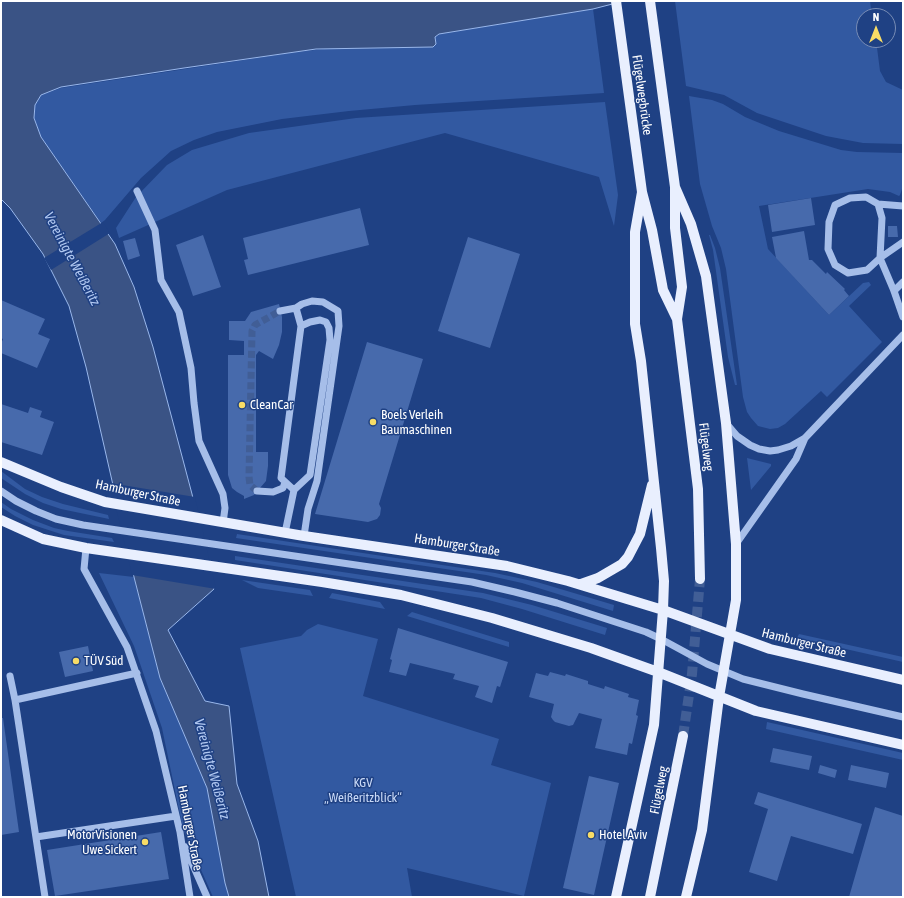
<!DOCTYPE html>
<meta charset="utf-8">
<style>
body{margin:0}
#map{position:relative;width:904px;height:898px;overflow:hidden;background:#1f4184;font-family:"Asap Condensed",sans-serif}
canvas{display:block}
.frame{position:absolute;inset:0;border:2px solid #fff;pointer-events:none}
.north{position:absolute;left:856px;top:8px;width:40px;height:40px;box-sizing:border-box;background:#1f4184;border:1px solid #798db5;border-radius:50%;rotate:0deg;font-size:11px;font-weight:700;line-height:16px;text-align:center;color:#fff}
.north::after{content:'';display:block;margin:auto;width:14px;height:18px;background:#f8dc66;clip-path:polygon(50% 0,100% 100%,50% 72%,0 100%)}
</style>
<div id="map">
<canvas width="904" height="898"></canvas>
<div class="frame"></div>
<div class="north">N</div>
</div>
<script>
const ctx = document.querySelector('canvas').getContext('2d');
ctx.lineJoin = 'round';
function fill(path, color) { ctx.fillStyle = color; ctx.fill(path, 'evenodd'); }
const toPath = rows => new Path2D(rows.map(r => 'M' + r).join(''));
function trace(path, color, width, dash) { ctx.strokeStyle = color; ctx.lineWidth = width; ctx.lineCap = dash ? 'butt' : 'round'; ctx.setLineDash(dash || []); ctx.stroke(path); }
function write(font, color, halo, rows, align = 'center') {
  ctx.font = font + ' "Asap Condensed",sans-serif'; ctx.lineWidth = 3; ctx.setLineDash([]); ctx.textBaseline = 'middle'; ctx.strokeStyle = halo; ctx.fillStyle = color; for (const [text, x, y, turn = 0] of rows) {
    ctx.save(); ctx.translate(x, y); ctx.rotate((+turn || 0) * Math.PI / 180); ctx.textAlign = isNaN(turn) ? turn : align; if (halo) ctx.strokeText(text, 0, 0); ctx.fillText(text, 0, 0); ctx.restore();
  }
}
const green = toPath([
 [675,1,870,1,872,16,864,16,864,40,876,40,880,71,886,82,903,90,903,144,863,143,826,136,757,113,724,95,686,86],
 [593,9,604,93,415,105,349,111,282,119,217,132,194,140,171,151,141,178,105,220,101,223,41,137,34,118,35,105,41,95,61,88,296,52,435,37,439,34],
 [689,96,712,100,723,104,745,117,779,131,841,150,857,152,903,153,903,186,900,195,899,196,890,192,868,189,759,206,768,249,829,315,863,283,869,282,871,285,849,306,882,342,827,397,821,391,785,424,778,428,770,429,758,426,751,418,747,412,743,397,726,269,721,248,712,226,700,184],
 [605,102,618,195,614,226,599,177,445,133,227,190,119,238,116,228,136,197,167,165,192,150,249,133,356,118],
 [709,235,710,235,715,248,720,268,737,385,735,385,728,357,713,250],
 [747,458,771,464,771,466,751,490],
 [1,471,25,489,42,497,63,504,108,515,109,519,61,509,43,503,25,494,1,478],
 [1,502,11,509,33,520,54,528,68,531,112,538,114,542,64,535,33,525,15,516,1,507],
 [237,534,495,573,537,582,614,605,613,611,522,583,486,575,236,538],
 [235,556,483,593,532,605,607,628,605,635,522,609,481,598,235,560],
 [99,573,134,577,160,678,207,788,225,883,229,897,213,897,183,829,162,728,134,646],
 [242,580,310,590,313,596,258,588],
 [332,593,380,602,385,609,329,598],
 [412,612,509,642,509,647,407,616],
 [318,624,378,639,363,696,499,739,491,765,551,783,524,896,407,868,412,897,296,897,240,648,301,636,307,630],
 [799,634,903,657,903,662,797,638],
 [767,722,903,753,903,760,766,729]
]);
const water = toPath([
 [1,1,624,1,593,9,439,34,435,37,436,44,433,47,316,49,184,68,61,87,41,95,35,105,34,118,41,137,115,244,134,287,153,347,192,494,214,589,168,630,205,701,229,706,237,784,258,841,269,897,229,897,225,883,207,788,160,678,134,577,86,367,69,306,43,254,10,208,1,199,1,1]
]);
const pier = toPath([
 [103,222,110,233,51,270,44,258],
 [110,483,195,497,216,589,132,575]
]);
const building = toPath([
 [811,198,815,225,772,232,768,205],
 [360,208,369,245,248,275,244,260,248,259,243,238],
 [888,226,897,226,898,237,888,237],
 [804,231,809,260,812,260,826,274,827,272,845,289,844,290,849,296,829,315,776,258,772,237],
 [203,235,221,287,193,296,176,245],
 [468,237,520,254,490,348,438,331],
 [135,238,140,256,128,260,123,241],
 [1,300,45,319,38,334,50,339,37,368,1,353,1,344,3,339,1,338],
 [279,304,282,317,282,332,279,345,273,359,259,351,256,355,256,452,268,452,268,466,266,481,254,495,244,499,244,496,237,492,232,488,228,475,228,355,244,355,244,341,229,340,229,321,245,321,251,312],
 [367,342,423,359,379,504,381,508,380,515,377,519,368,522,315,514],
 [1,404,28,413,30,407,42,411,40,417,54,422,42,455,1,442],
 [398,628,508,662,500,687,497,686,492,703,475,697,479,686,453,679,455,674,410,663,406,676,389,672,392,660,390,659],
 [88,646,93,671,65,677,59,652],
 [550,672,565,676,566,674,588,681,588,684,604,689,605,686,629,694,628,697,639,700,636,715,638,716,632,744,629,743,627,755,595,748,602,719,579,713,573,725,569,726,555,722,553,720,551,717,554,704,529,697,536,673,548,676],
 [1,718,3,718,19,832,1,835],
 [773,748,812,756,809,770,770,762],
 [820,765,837,770,835,778,818,773],
 [851,765,889,773,886,788,848,780],
 [589,776,619,783,594,895,563,888],
 [758,792,862,824,853,854,791,836,777,881,749,872,768,809,754,804],
 [875,807,903,816,903,897,849,897],
 [161,832,169,879,55,896,47,850]
]);
const minorTunnel = toPath([
 [257,491,250,485,249,477,252,331,255,325,280,311]
]);
const majorTunnel = toPath([
 [683,736,692,674,700,579]
]);
const minor = toPath([
 [137,191,155,230,161,280,179,312,191,368,194,403,199,441,223,494,225,508,223,523],
 [878,204,882,218,880,258,867,270,848,273,835,265,828,249,829,222,835,205,850,198,866,197,878,204,903,206],
 [903,242,880,258,894,291,903,317],
 [894,291,903,282],
 [280,311,296,308,302,304,312,301,323,302,338,311,339,326,317,481,308,509,304,536],
 [726,423,737,436,750,445,759,449,770,451,778,450,791,446,805,438,903,335],
 [294,490,281,478,301,326,296,308],
 [1,491,16,501,36,511,56,519,83,525,472,582,515,592,557,603,646,632,661,639,707,664,743,679,803,694,903,717],
 [257,491,273,492,283,488,285,482],
 [285,533,294,490,310,475,330,340,329,328,326,322,320,320,310,322,301,326],
 [736,544,796,459,805,438],
 [86,548,84,569,127,647,156,731,180,832,190,897],
 [10,676,15,700,45,897],
 [15,700,137,673],
 [36,837,176,816],
 [185,847,207,897]
]);
const major = toPath([
 [616,1,642,192,652,230,663,290,677,319],
 [650,1,675,187,675,228,682,287,677,319,698,489,700,579],
 [675,187,691,224,706,276,726,423,736,544,736,600,719,697,702,830,686,897],
 [1,462,61,487,105,502,304,536,507,566,568,581,663,610,770,649,903,680],
 [1,520,43,539,86,548,322,582,401,595,492,618,591,648,658,672,756,711,903,745],
 [581,584,598,578,622,564,628,557,640,534,652,485],
 [616,897,654,725,663,610,664,581,661,548,641,361,635,324,635,232,642,192],
 [650,897,683,736]
]);
const markers = [
 [242,405,4,"#f8dc66"],
 [373,422,4,"#f8dc66"],
 [76,661,4,"#f8dc66"],
 [591,835,4,"#f8dc66"],
 [145,842,4,"#f8dc66"]
];
const streetNames = [
 ["Flügelwegbrücke",642,95,82],
 ["Flügelweg",706,447,83],
 ["Hamburger Straße",138,493,12],
 ["Hamburger Straße",457,545,9],
 ["Hamburger Straße",804,643,14],
 ["Flügelweg",659,790,-79],
 ["Hamburger Straße",190,828,79]
];
const poiNames = [
 ["CleanCar",250,405],
 ["Boels Verleih",381,415],
 ["Baumaschinen",381,430],
 ["TÜV Süd",84,661],
 ["MotorVisionen",137,835,"right"],
 ["Uwe Sickert",137,850,"right"],
 ["Hotel Aviv",599,835]
];
const parkNames = [
 ["KGV",363,783],
 ["„Weißeritzblick“",363,798]
];
const waterNames = [
 ["Vereinigte Weißeritz",72,259,62],
 ["Vereinigte Weißeritz",212,769,75]
];
fill(green, '#3259a1');
fill(water, '#3a5385');
trace(water, '#99b7eb', 1);
fill(pier, '#1f4184');
fill(building, '#476aac');
trace(minorTunnel, '#415e96', 7, [7, 3.5]);
trace(majorTunnel, '#415e96', 10, [10, 5]);
trace(minor, '#a6bee9', 7);
trace(major, '#e9effe', 10);
for (const [x, y, r, color] of markers) { const dot = new Path2D(); dot.arc(x, y, r, 0, 2 * Math.PI); ctx.fillStyle = color; ctx.fill(dot); trace(dot, '#1f4184', 1.5); }
write('13px', '#fff', '#1f4184', streetNames);
write('13px', '#fff', '#1f4184', poiNames, 'left');
write('13px', '#cadaf7', '#1f4184', parkNames);
write('italic 14px', '#b1c8f1', '#1f4184', waterNames);
</script>
